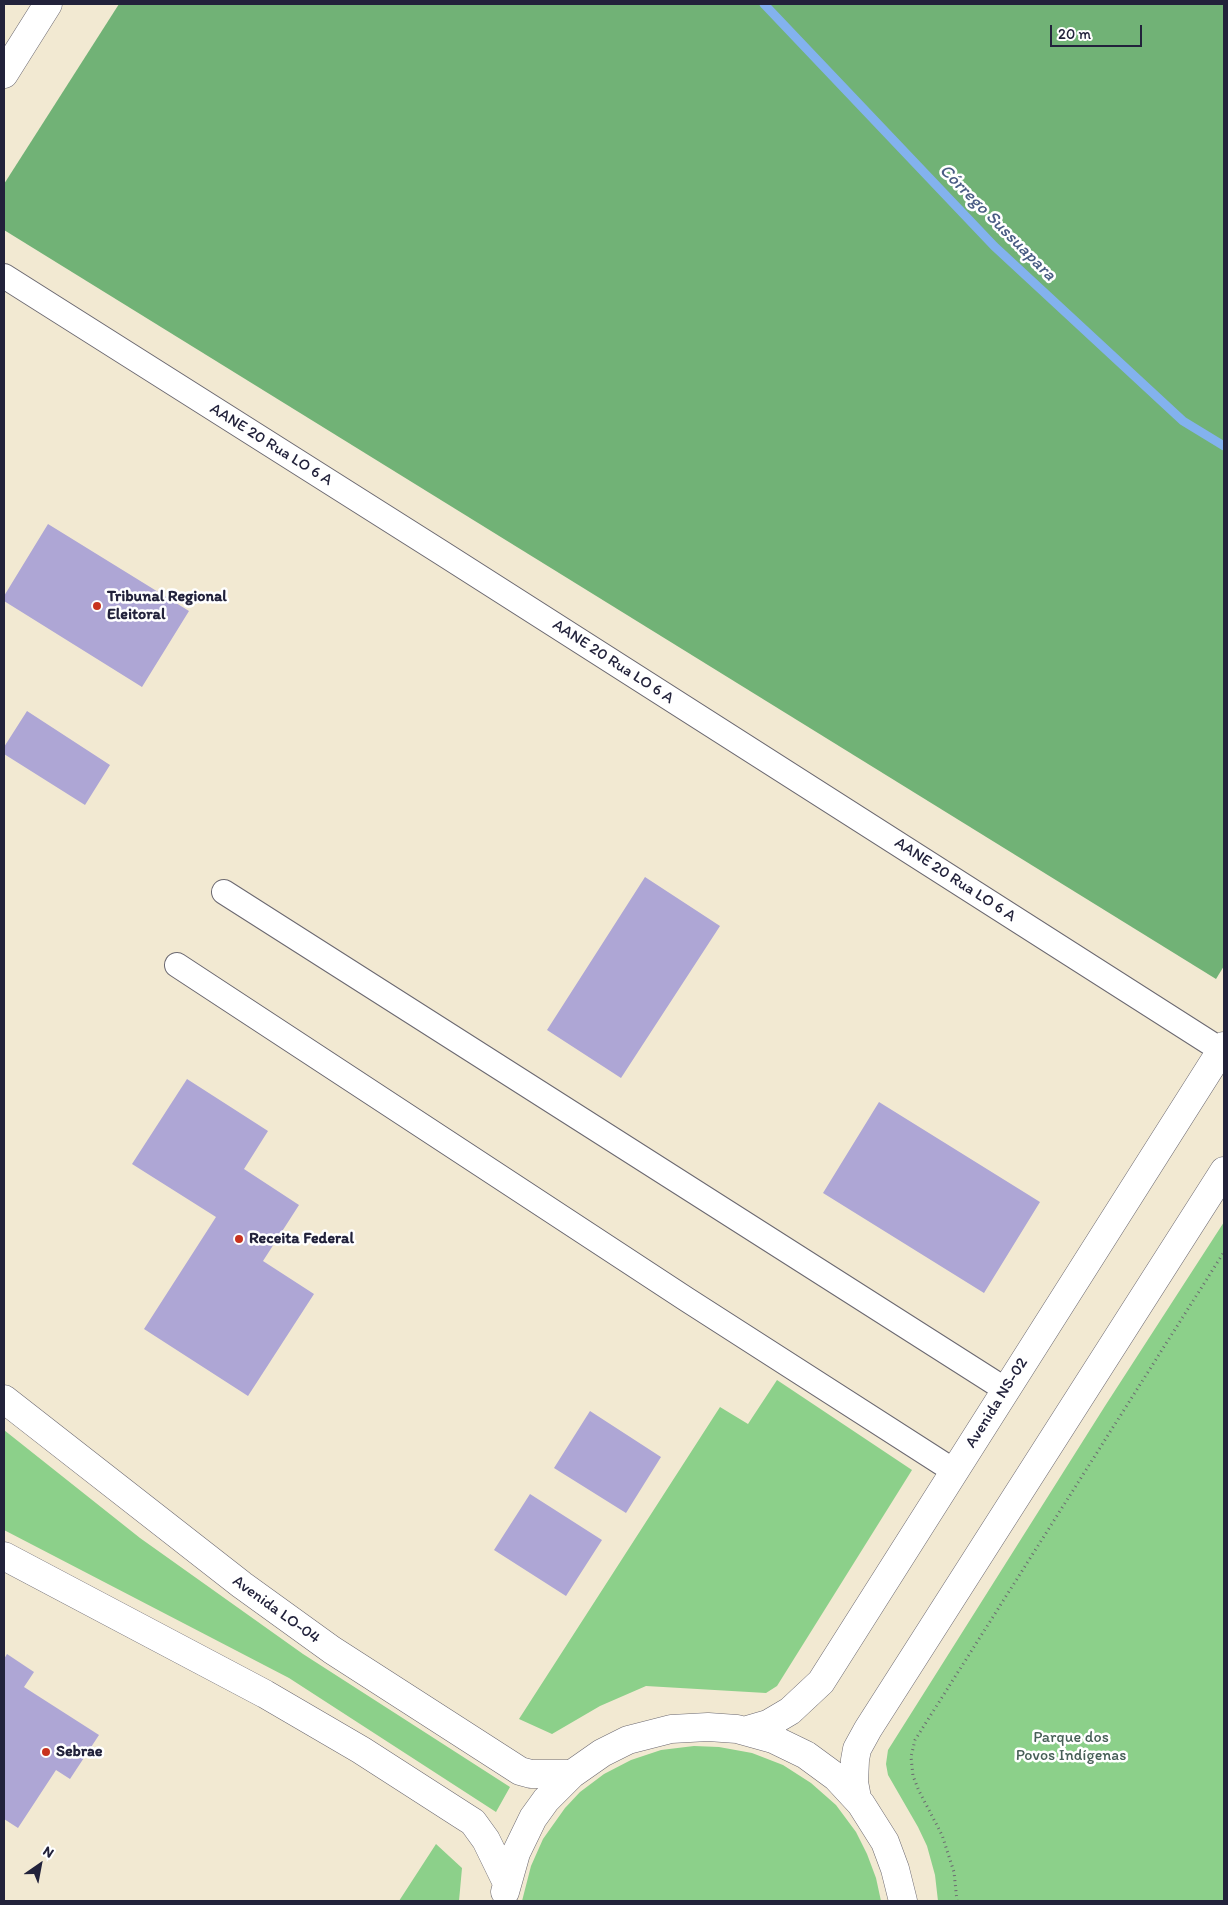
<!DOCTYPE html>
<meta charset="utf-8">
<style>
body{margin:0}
#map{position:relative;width:1228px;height:1905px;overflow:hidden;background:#f2e9d2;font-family:Itim,sans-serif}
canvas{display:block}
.frame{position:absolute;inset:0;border:5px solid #22223b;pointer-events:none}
.north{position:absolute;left:15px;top:1840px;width:50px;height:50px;-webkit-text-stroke:4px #fff;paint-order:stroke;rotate:33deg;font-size:14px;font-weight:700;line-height:20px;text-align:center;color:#22223b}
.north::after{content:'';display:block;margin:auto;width:18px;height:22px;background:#22223b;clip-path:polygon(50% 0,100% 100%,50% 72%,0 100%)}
.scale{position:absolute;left:1050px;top:25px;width:92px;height:22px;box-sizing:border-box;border:2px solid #22223b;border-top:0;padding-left:6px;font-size:15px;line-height:18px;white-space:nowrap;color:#22223b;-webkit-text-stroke:4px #fff;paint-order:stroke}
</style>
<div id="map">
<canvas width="1228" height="1905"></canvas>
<div class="frame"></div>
<div class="north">N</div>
<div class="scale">20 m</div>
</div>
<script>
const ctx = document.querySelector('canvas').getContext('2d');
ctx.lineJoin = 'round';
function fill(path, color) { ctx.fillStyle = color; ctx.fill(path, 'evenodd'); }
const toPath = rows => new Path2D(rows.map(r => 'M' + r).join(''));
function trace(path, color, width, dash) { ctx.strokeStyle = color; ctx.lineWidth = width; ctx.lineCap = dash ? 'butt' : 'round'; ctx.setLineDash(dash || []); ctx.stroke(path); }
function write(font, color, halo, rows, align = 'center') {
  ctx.font = font + ' Itim,sans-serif'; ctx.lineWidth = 5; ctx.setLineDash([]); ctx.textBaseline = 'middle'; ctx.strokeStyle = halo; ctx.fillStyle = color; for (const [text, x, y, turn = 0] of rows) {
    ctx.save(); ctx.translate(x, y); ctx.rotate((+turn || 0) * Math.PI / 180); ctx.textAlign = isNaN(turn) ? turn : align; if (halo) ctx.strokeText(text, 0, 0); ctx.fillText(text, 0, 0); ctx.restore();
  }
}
const green = toPath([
 [1224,1222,1224,1901,938,1901,935,1875,927,1846,918,1827,888,1775,886,1764,888,1750,1105,1406],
 [777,1380,912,1470,777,1686,766,1693,646,1686,600,1706,552,1734,519,1719,720,1407,748,1424],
 [4,1430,140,1538,303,1654,510,1787,496,1812,289,1678,4,1530],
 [694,1746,719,1747,752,1753,783,1765,811,1783,836,1805,856,1832,867,1854,876,1878,881,1901,522,1901,531,1866,543,1839,565,1808,580,1792,604,1774,631,1760,661,1750],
 [436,1844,462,1868,459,1901,399,1901]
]);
const forest = toPath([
 [119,4,1224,4,1224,966,1216,979,4,230,4,184]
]);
const stream = toPath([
 [764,4,994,246,1183,421,1224,446]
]);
const building = toPath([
 [48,524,189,611,142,687,4,601,4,596],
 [27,711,110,765,85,805,4,754,4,747],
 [645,877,720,926,621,1078,547,1030],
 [187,1079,268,1131,244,1169,299,1205,263,1261,314,1294,248,1396,144,1329,216,1217,132,1164],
 [879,1102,1040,1202,984,1293,823,1193],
 [590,1411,661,1457,626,1513,554,1468],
 [530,1494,602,1540,566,1596,494,1550],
 [7,1654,34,1672,24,1687,99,1735,70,1779,56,1770,18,1828,4,1819,4,1659]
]);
const path = toPath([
 [957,1901,954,1872,942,1835,919,1791,913,1776,911,1757,915,1740,1224,1252]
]);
const street = toPath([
 [4,276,442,553,1221,1050],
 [224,892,1006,1390],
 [177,965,686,1299,954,1471]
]);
const secondary = toPath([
 [4,74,48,4],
 [4,1399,242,1585,332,1650,520,1771,531,1774,572,1774],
 [4,1556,265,1694,361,1750,462,1815,473,1822,486,1840,507,1883],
 [744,1731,768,1724,790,1711,821,1682,1224,1046],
 [857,1798,854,1782,855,1760,857,1749,868,1729,1224,1171],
 [505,1892,516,1853,533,1818,546,1800,572,1774,602,1753,628,1740,671,1729,708,1727,737,1729,773,1739,806,1755,836,1777,861,1804,885,1842,895,1869,903,1901]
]);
const markers = [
 [97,606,5,"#c8321e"],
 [239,1239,5,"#c8321e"],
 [46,1752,5,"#c8321e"]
];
const streetNames = [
 ["AANE 20 Rua LO 6 A",271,445,32],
 ["AANE 20 Rua LO 6 A",613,662,33],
 ["AANE 20 Rua LO 6 A",955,880,33],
 ["Avenida NS-02",997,1403,-58],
 ["Avenida LO-04",276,1610,36]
];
const poiNames = [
 ["Tribunal Regional",107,597],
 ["Eleitoral",107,615],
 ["Receita Federal",249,1239],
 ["Sebrae",56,1752]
];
const parkNames = [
 ["Parque dos",1071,1738],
 ["Povos Indígenas",1071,1756]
];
const waterNames = [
 ["Córrego Sussuapara",997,223,45]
];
fill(green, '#8cd08a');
fill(forest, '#71b276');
trace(stream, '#83b2ee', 9);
fill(building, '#aea6d5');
trace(street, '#6b6870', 26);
trace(secondary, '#6b6870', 29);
trace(path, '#6b6870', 3, [1, 4]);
trace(street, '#fff', 24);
trace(secondary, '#fff', 28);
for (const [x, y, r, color] of markers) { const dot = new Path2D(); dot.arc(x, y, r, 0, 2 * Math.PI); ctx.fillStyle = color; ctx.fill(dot); trace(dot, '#fff', 2); }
write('16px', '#22223b', '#fff', streetNames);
write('bold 16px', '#22223b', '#fff', poiNames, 'left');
write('16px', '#475f57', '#fff', parkNames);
write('italic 18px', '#495c83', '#fff', waterNames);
</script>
